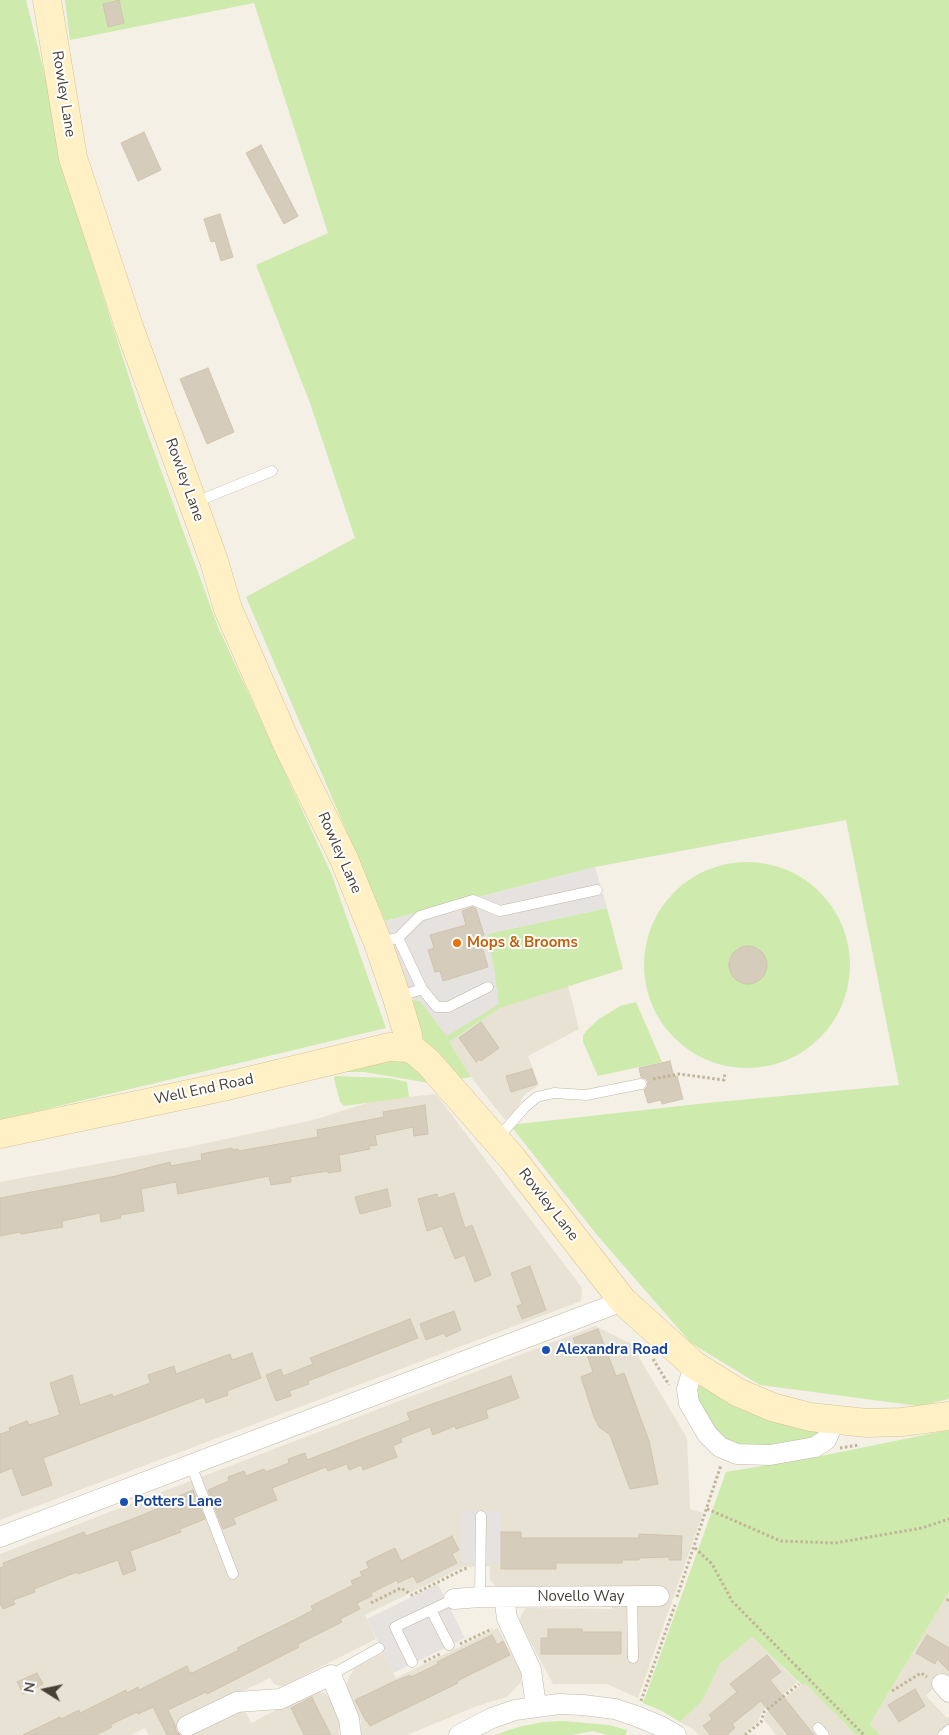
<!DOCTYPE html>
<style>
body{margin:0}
#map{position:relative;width:949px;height:1735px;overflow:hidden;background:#f4f0e6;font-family:"Nunito Sans",sans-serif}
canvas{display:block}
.north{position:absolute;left:20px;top:1665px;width:50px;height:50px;-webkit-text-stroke:4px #fff;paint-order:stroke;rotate:280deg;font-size:14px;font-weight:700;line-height:20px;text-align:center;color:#474035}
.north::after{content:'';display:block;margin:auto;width:18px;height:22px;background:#474035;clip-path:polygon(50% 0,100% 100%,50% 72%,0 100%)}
</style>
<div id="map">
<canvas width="949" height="1735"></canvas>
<div class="north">N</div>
</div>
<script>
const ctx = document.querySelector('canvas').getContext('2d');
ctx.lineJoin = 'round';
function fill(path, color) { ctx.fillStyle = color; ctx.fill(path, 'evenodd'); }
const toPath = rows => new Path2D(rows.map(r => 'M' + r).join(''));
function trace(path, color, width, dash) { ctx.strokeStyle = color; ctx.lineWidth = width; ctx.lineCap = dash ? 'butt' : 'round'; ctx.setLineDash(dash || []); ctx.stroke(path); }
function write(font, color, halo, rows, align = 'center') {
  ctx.font = font + ' "Nunito Sans",sans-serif'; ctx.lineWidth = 4; ctx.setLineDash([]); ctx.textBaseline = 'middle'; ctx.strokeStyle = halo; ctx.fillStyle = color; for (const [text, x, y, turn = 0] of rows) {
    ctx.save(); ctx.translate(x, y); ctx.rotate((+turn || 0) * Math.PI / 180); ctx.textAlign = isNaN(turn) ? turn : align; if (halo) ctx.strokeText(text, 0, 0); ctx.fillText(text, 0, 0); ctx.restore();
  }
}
const residential = toPath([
 [568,986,579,1029,528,1056,539,1085,524,1095,514,1114,505,1120,471,1077,449,1042,500,1008],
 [436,1094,582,1288,581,1301,0,1520,0,1182,189,1147,313,1120,377,1100],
 [595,1326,631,1344,687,1438,690,1509,703,1513,638,1698,607,1684,553,1684,520,1622,521,1615,526,1608,612,1609,612,1586,496,1586,490,1580,490,1566,463,1567,365,1615,376,1639,283,1686,279,1686,274,1684,270,1678,184,1719,243,1707,251,1723,309,1693,318,1692,325,1693,329,1698,340,1721,339,1735,149,1735,145,1728,131,1735,0,1735,0,1554],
 [949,1592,949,1680,945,1676,926,1696,947,1718,949,1717,949,1735,880,1735,870,1724],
 [498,1628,521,1673,521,1682,507,1697,477,1706,407,1735,361,1735,361,1720,346,1687,349,1677,355,1668,383,1653,396,1678],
 [752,1637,798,1682,762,1711,758,1722,743,1735,699,1735,693,1729,680,1722,703,1700,720,1664],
 [805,1682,856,1735,776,1735,764,1720,766,1713]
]);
const green = toPath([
 [0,0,26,0,90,255,142,418,218,627,331,873,386,1028,0,1120],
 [65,0,949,0,949,1399,919,1406,760,1385,691,1343,597,1235,510,1125,707,1103,899,1085,846,820,595,867,385,921,246,597,355,538,310,403,256,265,328,233,254,3,70,40],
 '644 965a103 103 0 1 1 206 0a103 103 0 1 1-206 0Z',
 [607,908,623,969,500,1008,449,1042,471,1077,455,1080,419,1033,410,1002,414,1000,420,1001,447,1036,495,975,487,934],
 [636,1002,662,1062,598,1076,583,1042,583,1036,586,1031,599,1019,620,1006],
 [408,1058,429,1083,364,1072,335,1072,336,1068],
 [335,1076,389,1078,407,1082,409,1097,344,1106,340,1102,334,1079],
 [701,1384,817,1426,819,1433,817,1437,762,1448,742,1448,720,1437,702,1410,695,1390],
 [949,1430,949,1592,870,1724,880,1735,856,1735,805,1683,802,1685,752,1637,720,1664,703,1700,680,1722,662,1711,643,1703,726,1472,816,1457],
 [563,1721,609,1725,627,1730,626,1735,607,1735,593,1731,571,1735,495,1735,518,1727,543,1722]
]);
const parking = toPath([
 [595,867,607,908,487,934,495,975,499,1004,447,1036,420,1001,414,1000,405,985,385,921],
 [461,1511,501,1511,501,1562,461,1563],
 [438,1584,465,1638,393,1673,367,1619]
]);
const building = toPath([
 [119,0,124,23,108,27,103,4,119,0],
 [144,132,161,170,138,181,121,143,144,132],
 [261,145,298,216,284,224,246,153,261,145],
 [220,214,233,257,221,261,215,241,211,242,204,219,220,214],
 [208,368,234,432,207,444,180,379,208,368],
 [473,907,476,909,484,935,479,937,488,967,443,981,440,971,435,972,428,950,434,948,430,935,466,925,462,911,473,907],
 '729 965a19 19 0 1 1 38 0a19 19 0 1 1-38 0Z',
 [481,1022,499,1048,481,1061,480,1059,476,1062,459,1038,481,1022],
 [670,1061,674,1077,677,1076,683,1099,662,1104,661,1100,648,1103,644,1090,647,1087,648,1082,646,1079,641,1077,639,1068,670,1061],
 [532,1069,537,1084,511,1092,506,1076,532,1069],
 [425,1105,428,1134,414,1136,413,1127,375,1135,377,1145,369,1146,370,1149,339,1155,341,1171,328,1173,328,1171,290,1177,291,1182,271,1185,269,1176,178,1194,176,1182,141,1189,144,1211,120,1215,121,1218,101,1222,100,1213,62,1221,63,1227,21,1234,20,1232,0,1236,0,1198,116,1176,170,1162,171,1166,202,1160,201,1154,232,1148,233,1150,238,1149,239,1151,318,1137,317,1130,384,1117,383,1112,425,1105],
 [387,1189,391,1206,360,1214,355,1197,387,1189],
 [454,1193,465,1228,472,1225,491,1275,475,1282,465,1255,455,1259,442,1226,427,1231,418,1199,437,1194,438,1198,454,1193],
 [530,1266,546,1310,522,1319,517,1306,522,1304,511,1273,530,1266],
 [454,1311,461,1330,446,1337,444,1333,426,1340,420,1324,454,1311],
 [410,1319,418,1338,308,1381,309,1384,289,1391,291,1396,276,1401,266,1375,281,1369,283,1376,313,1364,310,1358,410,1319],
 [598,1329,616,1376,624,1373,649,1441,658,1484,630,1489,610,1435,599,1427,594,1417,581,1377,593,1372,585,1349,578,1351,573,1338,598,1329],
 [252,1353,261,1378,227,1391,228,1395,206,1403,204,1397,43,1458,52,1485,22,1496,12,1468,0,1473,0,1434,10,1431,9,1428,27,1421,29,1425,60,1415,50,1383,72,1375,80,1405,112,1394,113,1397,148,1384,150,1382,148,1375,174,1366,176,1374,230,1354,232,1360,252,1353],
 [511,1376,519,1398,486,1410,488,1418,456,1429,455,1426,433,1435,430,1427,401,1438,402,1442,393,1446,397,1457,363,1470,361,1465,349,1470,347,1464,328,1471,326,1467,272,1488,277,1500,233,1518,236,1524,223,1529,208,1490,229,1481,228,1477,244,1471,246,1476,264,1469,266,1472,289,1463,288,1459,305,1453,307,1460,410,1420,407,1413,511,1376],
 [193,1490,205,1519,180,1529,181,1532,130,1551,136,1570,123,1575,118,1560,78,1574,77,1572,34,1589,35,1592,13,1600,15,1604,3,1609,1,1605,0,1605,0,1568,4,1566,3,1563,84,1532,86,1536,135,1518,159,1508,158,1505,193,1490],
 [501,1532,521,1532,521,1538,639,1538,639,1534,682,1536,681,1560,669,1560,669,1557,639,1558,639,1560,622,1560,622,1563,556,1563,556,1569,501,1569,501,1532],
 [452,1536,459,1550,452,1554,457,1563,417,1583,413,1576,398,1583,397,1580,371,1593,372,1596,357,1603,360,1609,340,1619,342,1622,298,1644,299,1647,207,1694,206,1692,168,1710,175,1725,176,1731,180,1735,167,1735,153,1707,138,1714,137,1712,110,1725,112,1727,96,1735,23,1735,60,1717,61,1719,79,1710,80,1713,126,1690,127,1693,138,1687,139,1690,187,1666,190,1673,192,1672,192,1673,239,1650,237,1648,298,1618,313,1610,311,1606,353,1585,351,1581,362,1576,360,1572,369,1568,366,1562,395,1548,401,1561,452,1536],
 [548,1629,582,1629,582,1632,621,1632,621,1654,541,1654,541,1638,548,1638,548,1629],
 [492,1635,497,1645,503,1641,510,1655,457,1681,458,1683,370,1726,367,1721,366,1721,355,1700,395,1681,410,1675,411,1677,438,1664,437,1662,492,1635],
 [927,1635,949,1648,949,1671,937,1659,935,1664,916,1653,927,1635],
 [767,1655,781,1672,770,1680,814,1735,788,1735,761,1701,732,1724,735,1728,727,1735,710,1735,703,1726,712,1719,709,1715,737,1692,730,1684,767,1655],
 [37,1673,43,1684,23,1694,17,1682,37,1673],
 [915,1689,925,1706,899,1722,888,1705,915,1689],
 [312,1697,317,1708,331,1735,304,1735,291,1708,312,1697]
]);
const path = toPath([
 [653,1079,679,1074,724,1080,725,1073],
 [653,1359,669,1385],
 [840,1448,859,1445],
 [707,1509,781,1541,835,1543,922,1528,949,1519],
 [695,1548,712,1564,732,1601,864,1735],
 [677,1597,721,1465],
 [947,1601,949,1598],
 [371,1603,401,1588,412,1595,464,1569,468,1568],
 [460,1644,492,1629],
 [424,1662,440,1654],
 [892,1691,921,1673,927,1677],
 [641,1701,675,1605],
 [745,1735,761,1722,764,1712,799,1684]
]);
const lane = toPath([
 [193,503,272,471],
 [398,938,420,916,473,900,500,911,597,890],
 [392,939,398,938,422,989,398,997],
 [422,989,437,1007,448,1007,488,987],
 [497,1139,525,1107,537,1097,554,1093,586,1095,641,1084],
 [191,1465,233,1574],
 [480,1597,481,1516],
 [632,1597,633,1658],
 [431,1610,449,1645],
 [412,1662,395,1627,454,1599],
 [331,1675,379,1648],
 [818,1728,824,1735],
 [943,1735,949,1730]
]);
const street = toPath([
 [694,1365,687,1389,689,1403,707,1434,720,1447,737,1454,770,1455,815,1447,826,1440,835,1420],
 [0,1537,623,1301],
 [504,1597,507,1618,531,1670,536,1706],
 [454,1599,480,1597,659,1596],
 [942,1684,949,1692],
 [187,1726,237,1702,280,1699,331,1675,349,1719,351,1735],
 [459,1735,492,1718,515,1710,559,1704,583,1705,615,1709,636,1716,660,1726,676,1735]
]);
const secondary = toPath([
 [47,0,73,158,128,324,214,561,228,609,287,744,344,859,378,943,397,998,408,1035,407,1048],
 [0,1134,227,1086,389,1047,407,1048,415,1051,428,1062,512,1158,623,1301,694,1365,737,1392,772,1407,810,1417,867,1423,902,1422,949,1416]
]);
const markers = [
 [457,943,5,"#e8710a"],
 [546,1350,5,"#1a4fb4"],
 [124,1502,5,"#1a4fb4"]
];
const streetNames = [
 ["Rowley Lane",63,94,81],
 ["Rowley Lane",184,480,70],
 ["Rowley Lane",339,853,66],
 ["Well End Road",204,1090,-12],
 ["Rowley Lane",548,1205,52],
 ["Novello Way",581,1597]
];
const foodNames = [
 ["Mops & Brooms",467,943]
];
const transitNames = [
 ["Alexandra Road",556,1350],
 ["Potters Lane",134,1502]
];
fill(residential, '#e8e2d4');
fill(green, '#ceeaad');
fill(parking, '#e5e2df');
fill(building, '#d6ccbb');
trace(building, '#d1c4ae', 1);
trace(lane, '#c0b8a8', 11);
trace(street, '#c0b8a8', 21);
trace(secondary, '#d6c494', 29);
trace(path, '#c2b499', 3, [2.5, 2.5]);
trace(lane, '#fff', 10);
trace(street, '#fff', 20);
trace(secondary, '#fff1c5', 28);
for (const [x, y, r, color] of markers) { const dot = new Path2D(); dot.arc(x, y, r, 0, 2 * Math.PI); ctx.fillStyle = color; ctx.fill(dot); trace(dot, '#fff', 2); }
write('15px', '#474035', '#fff', streetNames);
write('bold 15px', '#c56008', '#fff', foodNames, 'left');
write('bold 15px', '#164399', '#fff', transitNames, 'left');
</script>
